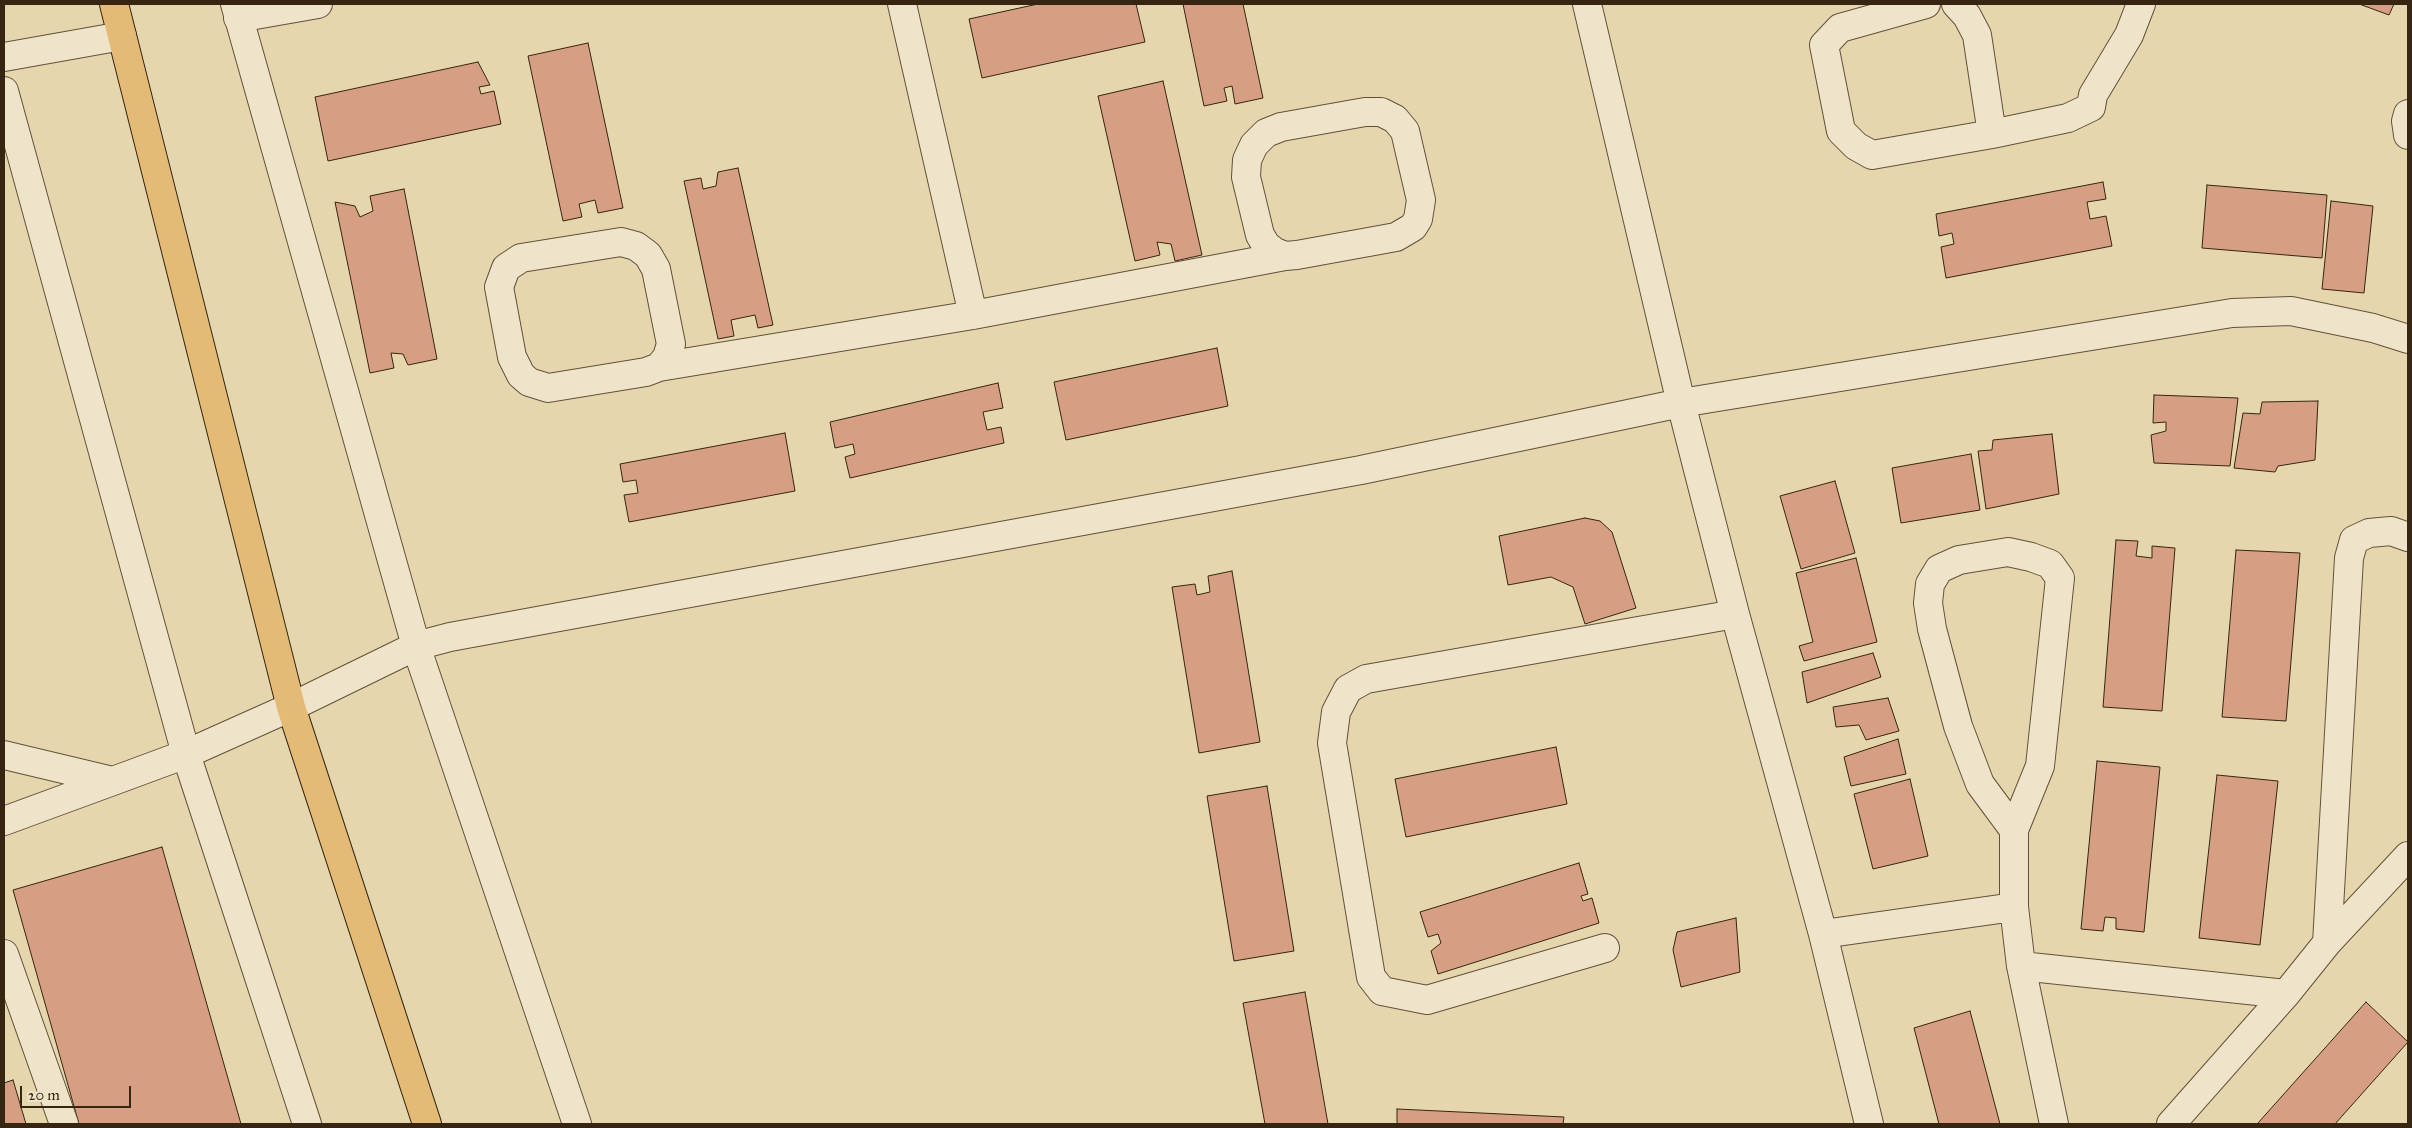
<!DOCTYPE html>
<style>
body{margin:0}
#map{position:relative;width:2412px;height:1128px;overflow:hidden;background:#e6d6ae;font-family:"IM FELL Great Primer",serif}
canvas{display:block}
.frame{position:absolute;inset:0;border:5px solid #362510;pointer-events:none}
.scale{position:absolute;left:20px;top:1086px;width:111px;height:22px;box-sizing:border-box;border:2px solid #362510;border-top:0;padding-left:6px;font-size:15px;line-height:18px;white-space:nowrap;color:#362510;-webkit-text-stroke:4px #efe4ca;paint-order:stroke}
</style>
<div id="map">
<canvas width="2412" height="1128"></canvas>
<div class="frame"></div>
<div class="scale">20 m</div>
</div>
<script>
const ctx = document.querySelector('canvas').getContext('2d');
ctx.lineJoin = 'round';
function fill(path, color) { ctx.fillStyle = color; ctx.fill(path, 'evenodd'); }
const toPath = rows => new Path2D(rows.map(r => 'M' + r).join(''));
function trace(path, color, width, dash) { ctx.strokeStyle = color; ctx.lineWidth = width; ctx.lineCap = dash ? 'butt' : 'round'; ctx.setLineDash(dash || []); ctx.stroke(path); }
const building = toPath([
 [1038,4,1136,4,1145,42,982,78,969,19,1038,4],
 [1183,4,1243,4,1263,98,1235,104,1232,86,1224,88,1227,101,1204,106,1183,4],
 [2359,4,2394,4,2389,15,2359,4],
 [588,43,623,208,598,213,595,200,579,204,582,217,563,221,528,56,588,43],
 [478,62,490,85,479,87,481,94,494,91,501,124,328,161,315,97,478,62],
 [1163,81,1202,255,1175,261,1171,244,1157,242,1160,255,1135,261,1098,96,1163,81],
 [738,168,773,325,758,328,755,315,731,320,734,336,718,339,684,181,701,178,703,189,716,186,718,172,738,168],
 [2103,182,2106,199,2087,202,2090,219,2106,216,2112,246,1946,278,1941,247,1954,244,1952,233,1939,236,1936,214,2103,182],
 [2207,185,2327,195,2322,258,2202,248,2207,185],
 [404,189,437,359,408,365,403,354,391,353,394,368,370,373,335,202,355,206,360,217,373,211,370,196,404,189],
 [2331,201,2373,206,2364,293,2322,289,2331,201],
 [1217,348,1228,406,1066,440,1054,382,1217,348],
 [998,383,1003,408,983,412,987,430,1001,427,1004,443,850,478,845,457,855,454,853,444,835,448,830,422,998,383],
 [2154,395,2238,398,2230,466,2154,463,2151,435,2166,431,2166,422,2153,423,2154,395],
 [2318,401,2315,460,2278,466,2275,472,2234,468,2243,413,2260,414,2262,402,2318,401],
 [785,433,795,491,629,522,624,495,638,493,636,480,623,482,620,464,785,433],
 [2052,434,2059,494,1986,509,1978,451,1992,450,1993,440,2052,434],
 [1971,454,1980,510,1901,523,1892,468,1971,454],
 [1835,481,1855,553,1801,569,1780,496,1835,481],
 [1585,518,1600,521,1612,532,1636,608,1585,624,1573,587,1551,577,1508,585,1499,536,1585,518],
 [2116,540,2138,541,2136,556,2152,558,2152,546,2175,548,2162,711,2103,707,2116,540],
 [2236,550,2300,553,2286,721,2222,717,2236,550],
 [1856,558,1877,642,1804,661,1799,646,1813,642,1796,573,1856,558],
 [1232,571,1260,742,1199,753,1172,587,1195,584,1197,595,1210,592,1208,576,1232,571],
 [1873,653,1881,677,1807,703,1802,672,1873,653],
 [1888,698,1899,731,1866,740,1859,725,1836,727,1833,707,1888,698],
 [1898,739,1906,774,1851,786,1844,757,1898,739],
 [1556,747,1567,804,1406,837,1395,779,1556,747],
 [2097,761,2160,767,2144,932,2116,929,2116,918,2105,917,2103,931,2081,929,2097,761],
 [2217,775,2278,781,2260,945,2199,938,2217,775],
 [1910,779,1928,856,1873,869,1854,794,1910,779],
 [1267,786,1294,951,1234,961,1207,796,1267,786],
 [162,847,241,1124,79,1124,13,890,162,847],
 [1579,863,1588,894,1581,896,1583,901,1592,898,1599,923,1438,974,1431,951,1441,943,1438,934,1428,937,1420,912,1579,863],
 [1736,918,1740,972,1681,987,1673,950,1677,932,1736,918],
 [1305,992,1328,1124,1265,1124,1243,1003,1305,992],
 [2366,1002,2408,1042,2335,1124,2259,1124,2258,1123,2366,1002],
 [1970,1011,2000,1124,1939,1124,1914,1028,1970,1011],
 [13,1080,26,1124,4,1124,4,1083,13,1080],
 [1397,1109,1564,1117,1563,1124,1397,1124,1397,1109]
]);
const minor = toPath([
 [235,4,416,646,577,1124],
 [902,4,973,315],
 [1587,4,1681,403,1735,614,1823,934,1869,1124],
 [1926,4,1840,28,1824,45,1841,131,1856,146,1872,155,1992,134,2068,118,2091,107,2093,95,2129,35,2141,4],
 [1956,4,1967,16,1977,35,1992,134],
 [238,18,318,4],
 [4,57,122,36],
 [4,91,186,754,307,1124],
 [1365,112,1381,112,1395,119,1405,131,1421,200,1418,219,1413,227,1396,237,1297,255,1285,256,1275,252,1266,245,1260,235,1246,177,1247,160,1254,145,1266,133,1281,127,1365,112],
 [2408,114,2406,121,2408,135],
 [621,242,636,246,648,255,656,269,671,344,667,357,659,367,646,372,548,388,529,382,521,375,512,357,499,287,506,268,521,258,621,242],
 [659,367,973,315,1285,256],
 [4,755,113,781,186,754,291,707,416,646,450,637,1361,470,1681,403,2232,313,2291,311,2373,328,2408,339],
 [4,821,113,781],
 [2014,830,2040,766,2060,578,2050,564,2031,557,2008,552,1959,560,1939,569,1930,584,1928,603,1932,629,1958,726,1980,784,2014,830,2014,907,2021,966,2054,1124],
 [1823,934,2014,907],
 [2327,943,2349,558,2354,540,2369,533,2391,531,2408,537],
 [1605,948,1427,1000,1382,991,1371,977,1332,743,1336,712,1348,689,1366,679,1735,614],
 [4,954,64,1124],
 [2021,966,2286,994],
 [2171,1124,2286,994,2327,943,2408,856]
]);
const primary = toPath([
 [114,4,291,707,427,1124]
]);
fill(building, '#d69e83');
trace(building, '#362510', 1);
trace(minor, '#625138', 30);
trace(primary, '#362510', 30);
trace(minor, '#efe4ca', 28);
trace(primary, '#e3bb77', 28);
</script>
